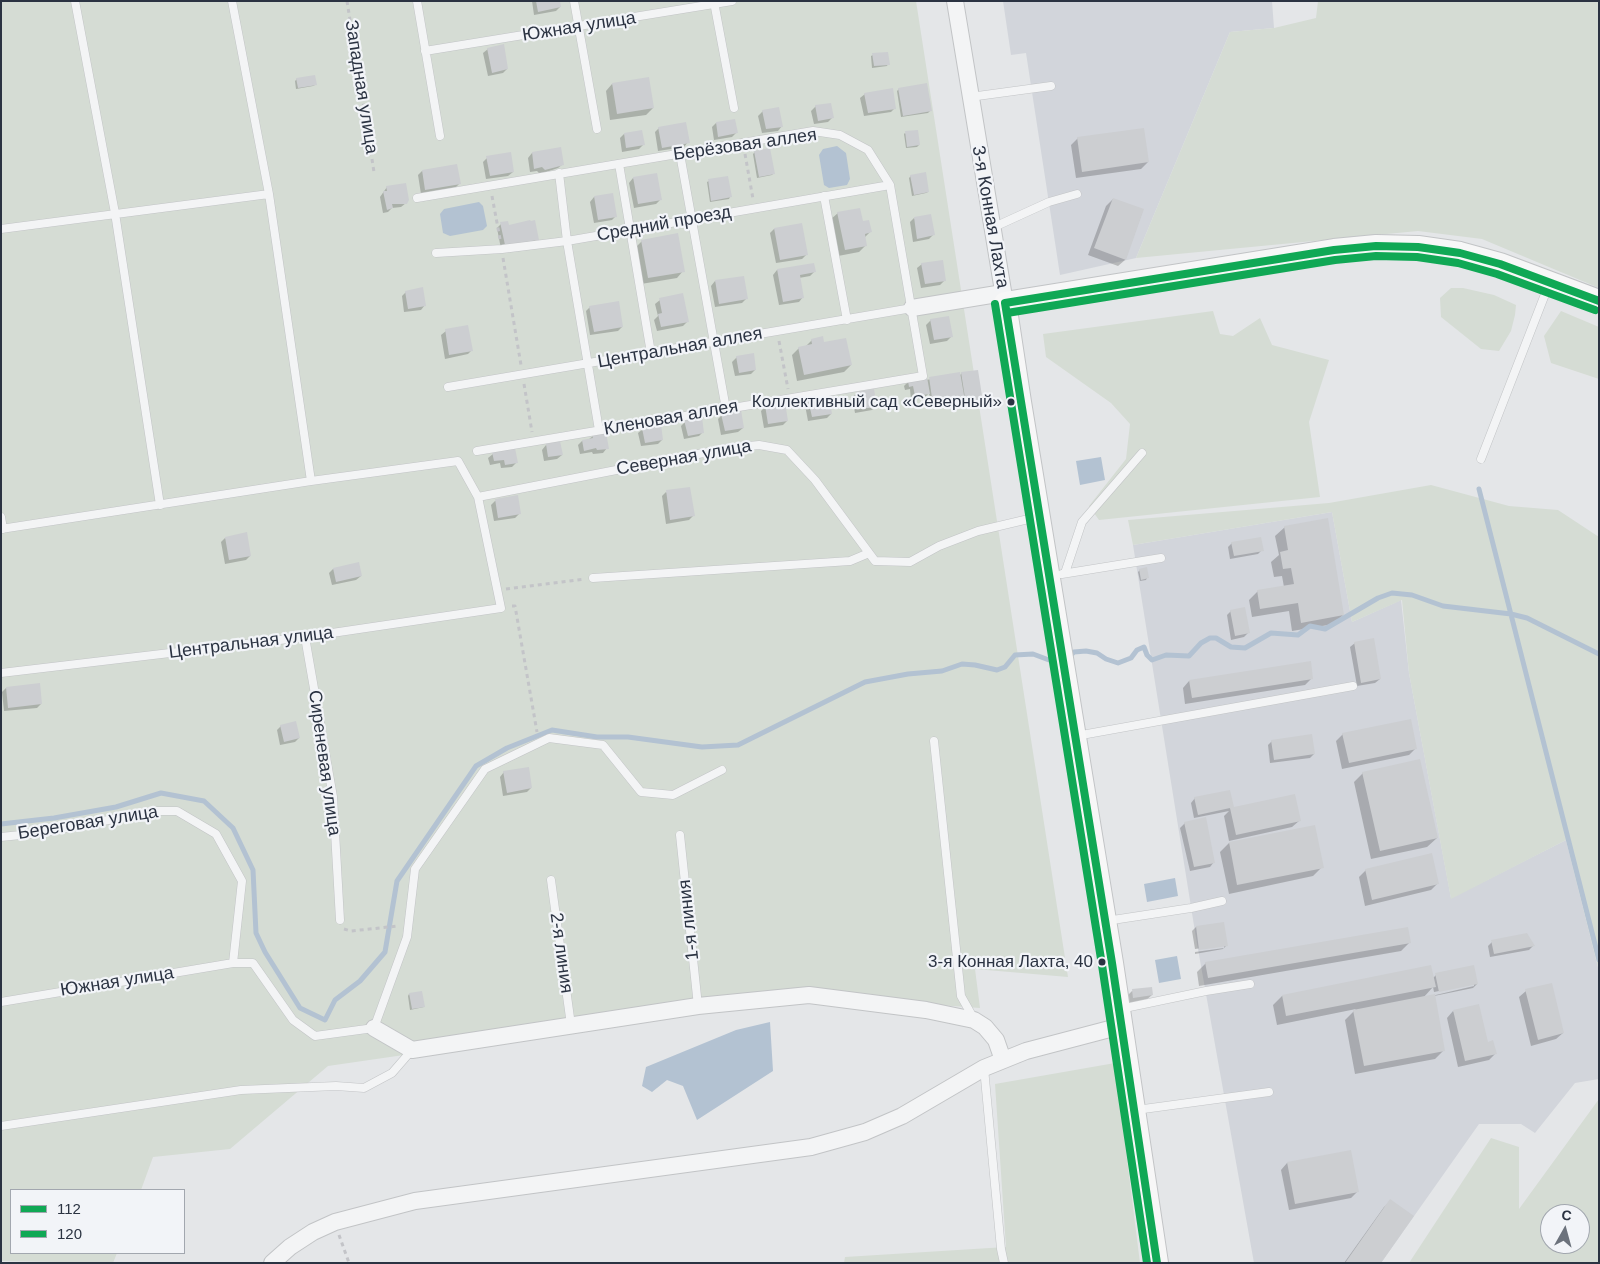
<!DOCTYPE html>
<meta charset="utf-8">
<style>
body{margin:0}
#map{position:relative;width:1600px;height:1264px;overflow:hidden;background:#e4e6e8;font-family:Arial,sans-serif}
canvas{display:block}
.frame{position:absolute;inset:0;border:2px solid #2b3342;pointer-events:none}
.legend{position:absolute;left:10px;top:1189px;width:175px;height:65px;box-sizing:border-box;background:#f2f4f8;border:1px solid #a2a7af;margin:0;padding:6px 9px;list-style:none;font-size:15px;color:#2b3342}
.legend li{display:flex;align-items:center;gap:10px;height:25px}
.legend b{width:25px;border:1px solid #a2a7af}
.north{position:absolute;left:1540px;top:1204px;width:50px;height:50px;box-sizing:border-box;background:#f2f4f8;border:1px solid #a2a7af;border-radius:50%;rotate:7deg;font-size:14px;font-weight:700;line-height:20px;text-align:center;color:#2b3342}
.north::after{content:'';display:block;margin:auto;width:18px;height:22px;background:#6c727c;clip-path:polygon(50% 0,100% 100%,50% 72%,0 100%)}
</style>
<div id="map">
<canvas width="1600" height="1264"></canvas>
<div class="frame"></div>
<ul class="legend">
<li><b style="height:6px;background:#10a855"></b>112</li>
<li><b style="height:6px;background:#10a855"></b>120</li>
</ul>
<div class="north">С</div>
</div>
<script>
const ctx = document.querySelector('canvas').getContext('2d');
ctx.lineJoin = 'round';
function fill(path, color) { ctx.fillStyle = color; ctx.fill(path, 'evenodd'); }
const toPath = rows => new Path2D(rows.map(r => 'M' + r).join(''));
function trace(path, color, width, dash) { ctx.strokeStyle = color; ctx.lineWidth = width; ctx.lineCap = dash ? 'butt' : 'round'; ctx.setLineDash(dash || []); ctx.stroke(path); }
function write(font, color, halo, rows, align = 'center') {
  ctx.font = font + ' Arial,sans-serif'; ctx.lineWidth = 4.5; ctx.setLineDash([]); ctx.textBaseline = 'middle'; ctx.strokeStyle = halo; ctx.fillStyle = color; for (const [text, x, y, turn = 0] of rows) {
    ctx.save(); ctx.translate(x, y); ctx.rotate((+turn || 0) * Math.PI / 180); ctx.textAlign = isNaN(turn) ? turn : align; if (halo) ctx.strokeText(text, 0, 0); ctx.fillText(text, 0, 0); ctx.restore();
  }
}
const built = toPath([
 [1003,1,1272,1,1274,28,1230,32,1136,258,1060,275,1026,53,1011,55],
 [1332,512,1352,622,1401,600,1409,673,1451,898,1566,840,1599,971,1599,1079,1575,1083,1535,1133,1521,1124,1479,1124,1381,1263,1254,1263,1196,938,1133,545]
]);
const green = toPath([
 [1,1,916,1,1068,977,975,969,980,1008,811,996,328,1066,230,1149,153,1157,141,1190,11,1190,11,1253,117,1253,113,1263,1,1261],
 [1318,1,1599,1,1599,288,1482,239,1418,231,1136,258,1230,32,1274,28,1316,18],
 [1451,288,1463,288,1494,295,1516,305,1515,315,1511,331,1499,351,1481,349,1441,317,1440,298],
 [1213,311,1220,334,1233,336,1260,318,1272,345,1329,360,1309,422,1320,497,1099,520,1089,506,1126,459,1130,424,1111,403,1046,357,1043,334],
 [1561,311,1599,327,1599,379,1551,363,1544,336],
 [1431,485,1509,506,1558,510,1599,537,1599,971,1566,840,1451,899,1409,673,1402,600,1352,622,1332,512,1133,545,1128,520,1329,503],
 [1115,1063,1140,1263,844,1263,845,1257,1006,1247,995,1084],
 [1599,1099,1599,1263,1409,1263,1491,1138,1519,1147,1519,1209],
 [1550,1214,1580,1214,1580,1244,1550,1244]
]);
const water = toPath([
 [837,146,846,153,850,179,847,185,829,188,824,185,819,155,823,149],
 [479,202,483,206,487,226,483,230,450,236,443,233,440,214,444,209],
 [1101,457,1105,480,1080,485,1076,461],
 [1175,878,1178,896,1147,902,1144,884],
 [1177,956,1181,979,1159,983,1155,960],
 [770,1022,773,1071,697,1120,683,1086,667,1080,652,1092,642,1086,646,1067,736,1030]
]);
const shadow = toPath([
 [532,1,559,1,560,7,556,11,534,15],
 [488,49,507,69,503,73,488,76,483,53],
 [873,55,888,64,887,66,872,68,871,56],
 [297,79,315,85,313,86,296,89,295,81],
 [612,84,653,108,646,115,610,120,606,91],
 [899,89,930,111,928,113,901,117,897,91],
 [865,94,895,108,891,112,864,116,860,98],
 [816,106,832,118,828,122,814,124,811,111],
 [763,111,782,126,778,131,762,133,758,116],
 [716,123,736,133,732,137,714,140,712,127],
 [659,128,688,142,684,147,658,151,655,132],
 [905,133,919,145,917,147,906,148,904,134],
 [624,134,643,145,639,149,622,152,620,138],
 [1078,138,1148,162,1141,169,1076,178,1071,145],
 [755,152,774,173,772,175,757,178,753,154],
 [532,153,563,164,558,168,540,174,537,171,530,172,528,158],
 [487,158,513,172,508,176,486,179,483,162],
 [422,171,460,183,455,188,421,194,418,175],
 [911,176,928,192,926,193,912,196,909,178],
 [633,178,661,199,656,204,634,208,629,183],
 [709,181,730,197,729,199,710,202,707,182],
 [387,187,406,203,401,207,392,208,388,212,383,213,380,197],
 [612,194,616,216,612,220,594,223,590,202,594,197],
 [1113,199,1143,210,1125,260,1118,266,1088,255,1106,206],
 [838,213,862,222,870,232,864,238,866,245,859,252,838,256,831,219],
 [914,218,933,235,929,239,913,242,910,222],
 [501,224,508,227,537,239,533,243,501,249,497,228],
 [801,224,807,254,802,259,776,263,770,233,774,229],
 [642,241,683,271,677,278,641,284,635,248],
 [813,264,815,271,810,276,799,278,803,297,799,302,779,305,773,275,777,270],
 [922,264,945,280,940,285,921,288,917,268],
 [715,281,746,299,742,303,715,307,711,286],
 [406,292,425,305,421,310,404,312,402,296],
 [660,300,687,322,683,326,657,331,654,320,658,316,655,304],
 [590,307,622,327,618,331,590,335,586,311],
 [931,320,951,337,947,341,930,344,926,325],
 [446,331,472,350,468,354,445,359,441,335],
 [812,340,823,343,851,365,844,372,797,381,792,355,799,348,805,347],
 [737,357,755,370,751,374,735,376,732,362],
 [962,373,982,401,980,403,965,405,964,400,962,402,931,406,929,393,924,398,911,400,910,389,905,390,904,386,908,382,959,376],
 [857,393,876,406,872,410,855,413,852,397],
 [809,401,831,414,827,418,808,421,805,405],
 [765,407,787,421,783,425,764,428,761,411],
 [722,415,743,428,738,432,721,435,718,419],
 [685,422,703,432,699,436,684,439,681,426],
 [643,429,662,440,658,444,641,446,638,433],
 [593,436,607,448,603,453,593,454,592,452,580,454,578,445,582,441,588,440],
 [546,445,562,455,557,459,544,461,542,450],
 [493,454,516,463,512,467,501,468,500,463,490,465,488,458],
 [666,492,693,516,689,520,666,524,662,496],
 [517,497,520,513,515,518,494,521,491,505,495,501],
 [1285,527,1343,615,1334,624,1292,631,1289,611,1252,617,1249,600,1258,591,1284,587,1282,576,1274,577,1271,562,1279,555,1275,536],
 [225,538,250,556,246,560,225,564,221,542],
 [1232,543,1262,550,1258,554,1230,559,1228,547],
 [333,569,361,576,356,580,332,585,329,573],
 [1140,570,1147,578,1146,580,1140,581,1138,572],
 [1231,611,1248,633,1244,637,1231,640,1227,615],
 [1355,643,1380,679,1375,683,1357,686,1350,647],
 [1312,678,1305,685,1185,704,1183,688,1189,681],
 [6,688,41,704,37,708,4,711,2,692],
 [281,726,299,738,295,742,280,745,277,730],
 [1343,734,1416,748,1409,755,1342,769,1336,741],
 [1272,741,1314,754,1310,758,1270,763,1268,745],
 [504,772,531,788,527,792,503,796,500,777],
 [1363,773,1437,838,1427,847,1371,859,1354,782],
 [1195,798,1233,809,1299,821,1292,827,1229,841,1224,816,1229,811,1194,818,1191,803],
 [1185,823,1214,862,1210,867,1190,871,1180,828],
 [1229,843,1322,867,1313,876,1229,894,1220,852],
 [1366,870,1438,883,1431,890,1365,906,1359,877],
 [1223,923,1227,945,1223,949,1195,954,1195,952,1224,948,1224,945,1195,949,1192,931,1196,927],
 [1410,942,1401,951,1199,986,1197,972,1206,963],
 [1492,942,1533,946,1529,950,1490,957,1488,946],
 [1436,975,1477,984,1473,988,1434,996,1444,1050,1435,1059,1355,1074,1345,1020,1356,1009,1277,1025,1273,1005,1282,996,1433,978],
 [1474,984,1474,986,1423,998,1433,987,1434,992],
 [1132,991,1152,995,1145,1001,1127,1004,1126,997],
 [1526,991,1563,1033,1556,1039,1531,1046,1519,997],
 [409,994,424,1007,410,1010,408,996],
 [1453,1011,1495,1054,1489,1060,1458,1067,1447,1018],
 [1287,1163,1358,1191,1351,1198,1289,1210,1281,1170],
 [1391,1201,1379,1263,1344,1263,1384,1207]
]);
const stream = toPath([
 [1479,489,1599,960],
 [1069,657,1074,652,1086,651,1097,653,1106,659,1118,663,1131,658,1137,650,1144,647,1147,655,1152,660,1166,655,1189,656,1201,643,1210,638,1216,638,1231,647,1245,648,1271,633,1298,635,1310,626,1325,629,1378,598,1392,593,1412,595,1443,606,1511,614,1527,618,1599,654],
 [1,824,54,818,116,807,161,793,204,801,233,828,253,870,256,933,265,952,300,1008,325,1020,335,1000,360,981,385,952,397,881,476,766,507,748,552,730,597,737,628,737,702,747,738,745,865,682,908,674,942,671,962,664,975,665,997,670,1005,667,1015,655,1033,654,1049,660,1056,659]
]);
const building = toPath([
 [536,1,560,1,561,7,538,12],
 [504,44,508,69,492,73,487,48],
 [888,52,890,65,874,66,872,53],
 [315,75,317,85,298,88,296,78],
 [649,77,654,108,617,114,612,83],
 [927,83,932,111,903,116,898,88],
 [893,88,896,109,868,113,864,93],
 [831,103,834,118,818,121,815,105],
 [779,107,783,127,766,129,762,110],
 [735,119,738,133,718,137,716,122],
 [686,122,690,143,662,148,658,127],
 [1144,128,1149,162,1082,172,1077,137],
 [642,130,645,145,626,148,624,133],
 [918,130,920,145,907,147,905,131],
 [561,147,564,165,545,170,542,167,534,169,532,152],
 [770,148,775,174,759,177,754,151],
 [511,152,514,172,490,176,486,156],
 [457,164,461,184,425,190,422,170],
 [926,172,929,192,914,195,910,175],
 [657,173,662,200,638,204,633,177],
 [728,176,732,197,711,201,708,179],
 [406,183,409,200,407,204,392,204,393,208,387,210,383,191,387,191,386,186],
 [613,193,617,217,598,220,594,196],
 [1113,198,1144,209,1126,260,1094,248],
 [860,208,863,221,869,220,872,232,865,234,867,246,845,250,837,212],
 [931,214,935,235,917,239,914,217],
 [530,220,531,221,535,220,539,240,505,245,500,222,508,221,509,225],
 [802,223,808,255,780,260,774,228],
 [678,233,685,272,648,278,641,240],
 [943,260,946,281,925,284,921,263],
 [814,263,816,272,800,275,804,298,783,302,777,269],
 [744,276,748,299,719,304,715,280],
 [423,287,426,306,408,309,405,291],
 [683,293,689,322,661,327,658,314,662,313,659,298],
 [619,301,623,327,594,332,589,306],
 [949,316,953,337,934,340,930,319],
 [468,325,473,351,449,355,445,329],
 [823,336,824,342,846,338,852,365,804,375,798,347,812,344,811,339],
 [754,353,756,370,739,373,736,356],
 [978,370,983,402,966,404,961,372],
 [960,372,965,401,933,405,929,377],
 [927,377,930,394,915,396,913,386,909,387,908,381],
 [874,389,877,407,859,409,856,392],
 [829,396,832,414,812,417,808,399],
 [785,402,788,421,768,424,765,405],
 [741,410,744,428,725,431,721,414],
 [702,417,704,433,688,436,684,420],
 [661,424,663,440,645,443,642,428],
 [606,432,609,449,597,450,596,448,584,451,582,440,593,438,592,435],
 [560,441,563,455,548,457,546,444],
 [515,448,518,463,505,465,504,460,494,461,492,452],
 [690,487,695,516,670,520,666,490],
 [518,495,521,514,498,518,495,499],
 [1328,518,1344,615,1301,623,1298,603,1260,609,1257,590,1294,584,1291,568,1283,569,1280,552,1288,550,1284,526],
 [247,532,251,556,229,560,225,537],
 [1261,537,1264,551,1234,556,1231,542],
 [359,562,362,576,336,582,333,568],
 [1147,567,1149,578,1141,580,1139,569],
 [1245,607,1250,633,1235,636,1230,610],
 [1374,638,1381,679,1361,683,1354,642],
 [1311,661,1313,679,1192,698,1189,680],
 [40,683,42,704,8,708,6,687],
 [1411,719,1417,749,1349,763,1342,733],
 [296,721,300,738,284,742,280,725],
 [1312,734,1315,754,1274,760,1271,740],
 [1420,759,1438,838,1380,851,1362,772],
 [529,767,532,788,507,793,503,771],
 [1230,790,1234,807,1295,794,1301,821,1236,835,1230,808,1198,815,1194,797],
 [1206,817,1215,863,1194,867,1184,822],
 [1315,825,1324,868,1237,885,1229,842],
 [1432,853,1439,884,1372,900,1365,869],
 [1224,922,1228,946,1199,950,1196,926],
 [1408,927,1411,943,1208,978,1205,962],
 [1527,933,1535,946,1494,954,1491,940],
 [1431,965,1436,987,1286,1016,1282,995],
 [1474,965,1478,984,1439,992,1435,973],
 [1552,983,1564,1033,1538,1040,1525,989],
 [1152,987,1153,995,1133,998,1132,989],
 [422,991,425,1007,412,1009,409,993],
 [1435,994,1445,1051,1364,1066,1353,1010],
 [1479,1004,1488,1042,1493,1040,1497,1054,1465,1061,1453,1010],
 [1351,1150,1359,1192,1295,1204,1287,1162],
 [1390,1199,1414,1216,1381,1263,1345,1263]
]);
const path = toPath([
 [347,1,374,172],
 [745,154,753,199],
 [492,196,500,239],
 [503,258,521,365],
 [779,341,788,389],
 [524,384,532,432],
 [506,589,585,579],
 [512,606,515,606,537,732],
 [344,929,351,931,398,926],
 [339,1235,349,1263]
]);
const service = toPath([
 [75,1,115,213,160,505],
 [232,1,269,194,311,481],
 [417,1,440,136],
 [574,1,597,129],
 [714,2,734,108],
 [425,51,732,1],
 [970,97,1051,86],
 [680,154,726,409],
 [619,164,651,353],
 [559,173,567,241,599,430],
 [824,196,847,320],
 [417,198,813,131,840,135,868,150,890,185,923,376,477,451],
 [992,228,1049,202,1077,194],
 [1,229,269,194],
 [436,253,502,249,567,241,890,185],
 [448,387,912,308],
 [1481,459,1549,284],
 [478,497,729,448,759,445,787,450,815,480,875,561,910,562,939,546,978,531,1037,517],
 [1,517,3,529],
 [1,529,311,481,458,461,478,497,501,608,305,637,1,673],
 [1065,573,1082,522,1142,453],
 [1062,574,1161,558],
 [593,578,850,561,869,553],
 [305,637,333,797,340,920],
 [1076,736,1353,686],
 [934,741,961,996,974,1019],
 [680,835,698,1006],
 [1,837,40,833,156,811,177,811,216,834,242,881,233,963,253,963,293,1020,315,1036,374,1028,407,937,415,869,485,769,549,738,603,745,641,792,673,795,722,770],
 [551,880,571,1025],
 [1106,921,1191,908,1222,901],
 [1,1002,233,963],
 [1120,1009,1206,991,1250,984],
 [984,1068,1001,1249,1004,1263],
 [1136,1110,1269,1092],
 [1,1126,241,1090,336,1086,364,1088,392,1073,412,1050]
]);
const minor = toPath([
 [955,1,1005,303],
 [912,308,1003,293],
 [374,1028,412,1050,698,1006,809,995,926,1010,974,1020,985,1027,996,1040,1003,1060],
 [272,1263,290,1247,313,1232,335,1222,415,1201,811,1147,865,1132,902,1116,984,1068,1026,1051,1121,1026]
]);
const secondary = toPath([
 [1157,1263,1112,963,1020,402,1005,303,1334,250,1376,246,1418,247,1460,253,1500,264,1599,301]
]);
const bus1 = toPath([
 [1005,303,1112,963,1157,1263],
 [1005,303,1334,250,1376,246,1418,247,1460,253,1500,264,1599,301]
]);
const bus2 = toPath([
 [995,304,1102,965,1147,1263],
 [1007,313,1335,260,1376,256,1417,257,1458,263,1497,274,1595,310]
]);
const markers = [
 [1011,402,4.5,"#2b3342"],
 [1102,962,4.5,"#2b3342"]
];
const busNames = [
 ["Коллективный сад «Северный»",1002,402],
 ["3-я Конная Лахта, 40",1093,962]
];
const streetNames = [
 ["Южная улица",579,27,-9],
 ["Западная улица",361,87,81],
 ["Берёзовая аллея",745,145,-8],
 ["3-я Конная Лахта",990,217,80],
 ["Средний проезд",664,224,-10],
 ["Центральная аллея",680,348,-10],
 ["Кленовая аллея",671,418,-10],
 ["Северная улица",684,458,-10],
 ["Центральная улица",251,643,-7],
 ["Сиреневая улица",324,763,82],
 ["Береговая улица",88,823,-9],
 ["1-я линия",689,920,-96],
 ["2-я линия",561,953,82],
 ["Южная улица",117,982,-9]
];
fill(built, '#d2d5db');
fill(green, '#d5dcd4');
fill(water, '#b3c2d2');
fill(shadow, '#0003');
trace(stream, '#b3c2d2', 5);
fill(building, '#ccced1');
trace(service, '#c2c4c6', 9);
trace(minor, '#c2c4c6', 18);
trace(secondary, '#c2c4c6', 24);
trace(path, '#c3c4c8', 3, [4, 4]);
trace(service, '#f3f4f5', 8);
trace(minor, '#f3f4f5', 16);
trace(secondary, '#f7f7f7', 22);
trace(bus1, '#10a855', 8);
trace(bus2, '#10a855', 8);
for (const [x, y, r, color] of markers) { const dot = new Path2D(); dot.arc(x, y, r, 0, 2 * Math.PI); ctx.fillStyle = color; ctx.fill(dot); trace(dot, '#f2f4f8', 2); }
write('17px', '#2b3342', '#f2f4f8', busNames, 'right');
write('18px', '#2b3342', '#f2f4f8', streetNames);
</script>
